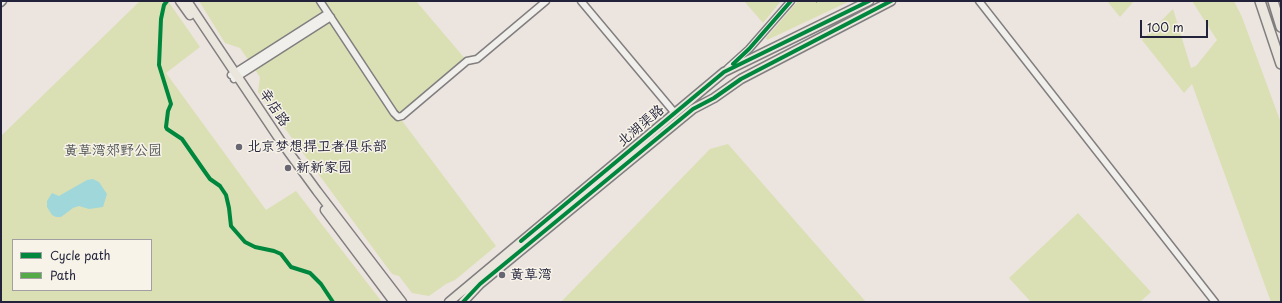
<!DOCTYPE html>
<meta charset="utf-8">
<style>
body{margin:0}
#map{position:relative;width:1282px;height:303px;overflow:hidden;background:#ece4de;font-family:"Playpen Sans",sans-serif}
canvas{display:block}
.frame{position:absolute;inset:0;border:2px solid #22223b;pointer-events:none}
.legend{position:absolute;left:12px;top:239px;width:140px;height:52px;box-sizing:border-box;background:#f7f3e8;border:1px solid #a29fa3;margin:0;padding:5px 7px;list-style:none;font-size:12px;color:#22223b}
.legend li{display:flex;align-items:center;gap:8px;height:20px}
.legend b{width:20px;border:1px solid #a29fa3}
.scale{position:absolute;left:1140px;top:20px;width:68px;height:18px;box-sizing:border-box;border:2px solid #22223b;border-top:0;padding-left:5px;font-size:12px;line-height:14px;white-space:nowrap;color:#22223b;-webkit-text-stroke:3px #f7f3e8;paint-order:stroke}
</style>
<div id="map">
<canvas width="1282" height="303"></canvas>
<div class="frame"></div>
<ul class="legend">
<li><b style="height:5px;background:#00873e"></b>Cycle path</li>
<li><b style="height:5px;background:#53aa46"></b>Path</li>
</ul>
<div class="scale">100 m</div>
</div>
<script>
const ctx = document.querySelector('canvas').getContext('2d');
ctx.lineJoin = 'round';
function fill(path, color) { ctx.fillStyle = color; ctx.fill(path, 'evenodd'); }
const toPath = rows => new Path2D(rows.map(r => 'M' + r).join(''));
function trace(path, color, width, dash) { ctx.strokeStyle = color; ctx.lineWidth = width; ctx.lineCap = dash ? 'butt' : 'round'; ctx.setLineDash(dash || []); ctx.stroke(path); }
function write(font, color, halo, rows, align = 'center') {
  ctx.font = font + ' "Playpen Sans","LXGW WenKai TC",sans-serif'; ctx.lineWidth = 3; ctx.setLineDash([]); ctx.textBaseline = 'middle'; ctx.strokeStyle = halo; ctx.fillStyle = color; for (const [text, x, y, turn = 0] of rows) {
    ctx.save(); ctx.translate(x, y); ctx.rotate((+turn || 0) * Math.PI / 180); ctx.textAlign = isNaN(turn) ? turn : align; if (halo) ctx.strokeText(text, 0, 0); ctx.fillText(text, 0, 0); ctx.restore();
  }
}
const green = toPath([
 [140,1,168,1,200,47,166,73,266,210,296,191,382,302,1,302,1,136],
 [13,240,151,240,151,290,13,290],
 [199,1,416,1,467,61,400,118,496,246,455,280,446,284,429,296,412,293,399,276,392,274,258,92,260,77,240,48,225,43],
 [744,1,781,1,763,23],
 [798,1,850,1,767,40,766,38],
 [1107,1,1134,1,1120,17],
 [1192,1,1234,1,1242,17,1281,123,1281,302,1271,302,1192,84,1184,93,1142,40,1173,9,1191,68,1196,66,1217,40],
 [728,144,866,302,561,302,710,149],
 [1078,213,1151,292,1140,302,1031,302,1009,278]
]);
const water = toPath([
 [93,179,99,182,107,194,103,207,89,209,79,206,73,208,61,217,56,217,52,215,47,207,47,201,52,193,59,196,87,180]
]);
const minor = toPath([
 [320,1,394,113,398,117,402,116,467,61,477,59,546,1],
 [581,1,674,112],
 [979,1,1215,302],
 [1,3,3,1],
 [728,68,749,49,791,1],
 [231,75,328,13],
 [234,79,331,17]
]);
const major = toPath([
 [180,1,190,15],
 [187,1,282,143,317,191,402,302],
 [325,210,394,302],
 [449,302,724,72,869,1],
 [463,302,480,284,693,109,714,98,741,79,891,1]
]);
const highway = toPath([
 [1260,1,1281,64],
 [1273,1,1281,27]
]);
const quiet = toPath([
 [816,1,817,1]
]);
const cycleway = toPath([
 [167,1,164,5,161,19,159,65,171,104,168,111,166,127,167,129,182,139,205,172,210,179,220,186,226,195,229,208,231,226,245,242,255,247,274,251,281,254,291,267,310,273,321,284,333,302],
 [733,64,749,49,791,1],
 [521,241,724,72,869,1],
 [463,302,480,284,693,109,714,98,741,79,891,1]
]);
const markers = [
 [239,147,4,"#696674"],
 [288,168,4,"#696674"],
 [502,275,4,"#696674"]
];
const streetNames = [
 ["辛店路",274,108,56],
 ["北湖渠路",641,126,-40]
];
const poiNames = [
 ["北京梦想捍卫者俱乐部",247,147],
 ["新新家园",296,168],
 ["黄草湾",510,275]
];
const parkNames = [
 ["黄草湾郊野公园",113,151]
];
fill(green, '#dae0b4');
fill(water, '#a0d7db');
trace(minor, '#817e80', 9);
trace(major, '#817e80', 11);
trace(highway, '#817e80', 12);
trace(minor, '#f1efeb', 6);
trace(major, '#ebe6dd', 8);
trace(highway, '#ebe6dd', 9);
trace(quiet, '#53aa46', 3, [6, 3]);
trace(cycleway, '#00873e', 4);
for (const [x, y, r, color] of markers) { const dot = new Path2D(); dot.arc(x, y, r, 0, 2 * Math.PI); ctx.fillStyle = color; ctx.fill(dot); trace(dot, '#f7f3e8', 1.5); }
write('14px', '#22223b', '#f7f3e8', streetNames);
write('14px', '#22223b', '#f7f3e8', poiNames, 'left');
write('14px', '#4c5151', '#f7f3e8', parkNames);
</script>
